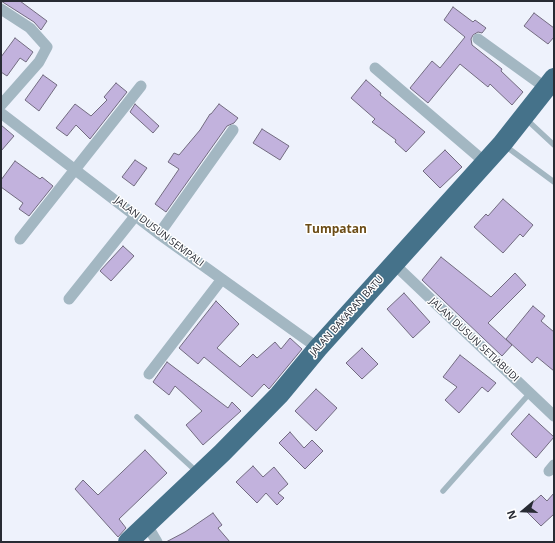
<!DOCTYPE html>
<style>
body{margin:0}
#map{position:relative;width:555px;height:543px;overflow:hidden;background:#eef2fc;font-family:"Open Sans",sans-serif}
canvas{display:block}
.frame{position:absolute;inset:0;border:2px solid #282b34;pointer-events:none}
.north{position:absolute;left:503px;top:491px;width:40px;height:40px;-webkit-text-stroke:3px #fff;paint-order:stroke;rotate:251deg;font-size:11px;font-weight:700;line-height:16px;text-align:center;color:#282b34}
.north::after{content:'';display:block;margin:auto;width:14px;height:18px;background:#282b34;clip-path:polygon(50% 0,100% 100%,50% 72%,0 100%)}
</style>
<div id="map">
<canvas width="555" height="543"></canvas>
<div class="frame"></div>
<div class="north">N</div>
</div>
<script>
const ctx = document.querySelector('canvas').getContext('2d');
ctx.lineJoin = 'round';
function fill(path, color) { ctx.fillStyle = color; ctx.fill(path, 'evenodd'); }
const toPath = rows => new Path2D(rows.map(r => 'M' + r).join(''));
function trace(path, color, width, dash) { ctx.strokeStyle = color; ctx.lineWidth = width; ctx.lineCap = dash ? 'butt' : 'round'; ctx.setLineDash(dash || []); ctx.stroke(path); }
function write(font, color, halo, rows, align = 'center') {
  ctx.font = font + ' "Open Sans",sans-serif'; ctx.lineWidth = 3; ctx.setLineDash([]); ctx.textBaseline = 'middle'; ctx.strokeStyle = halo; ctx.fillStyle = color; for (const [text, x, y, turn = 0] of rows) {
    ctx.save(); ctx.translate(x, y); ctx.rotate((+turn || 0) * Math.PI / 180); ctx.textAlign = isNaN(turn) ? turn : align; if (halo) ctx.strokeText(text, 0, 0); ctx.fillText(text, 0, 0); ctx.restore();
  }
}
const building = toPath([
 [1,1,20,1,47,21,41,30,34,22,1,1],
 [453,7,473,22,475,20,486,28,482,33,478,32,473,35,471,39,472,45,502,69,501,71,523,92,512,105,490,84,488,87,460,64,428,103,410,88,432,61,440,68,465,37,444,20,453,7],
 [534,13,554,28,554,37,548,44,524,26,534,13],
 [15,38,33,52,26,62,20,58,7,76,1,72,1,57,15,38],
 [43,75,57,85,39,111,25,100,43,75],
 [366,80,381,93,380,95,425,132,406,152,395,142,396,140,372,122,375,119,351,98,366,80],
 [116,83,127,92,90,139,76,125,67,136,56,128,75,104,91,116,107,100,104,97,116,83],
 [135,104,159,126,153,133,130,112,135,104],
 [219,104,238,118,234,123,227,126,166,212,155,204,179,169,168,162,174,153,179,155,200,130,210,114,211,114,219,104],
 [1,125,14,136,1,151,1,125],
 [262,129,289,146,280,160,253,143,262,129],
 [445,150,462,167,440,188,423,171,445,150],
 [135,160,147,168,134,186,122,177,135,160],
 [15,161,40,179,42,177,53,186,29,216,19,209,23,203,1,187,1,180,15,161],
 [503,199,533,225,523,237,520,234,503,253,474,227,486,214,488,216,503,199],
 [123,246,134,256,111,281,100,271,123,246],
 [441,257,491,297,515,273,526,285,488,323,512,345,502,356,422,280,441,257],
 [404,293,430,322,413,338,387,309,404,293],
 [216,301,239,324,217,348,240,367,253,354,257,358,275,342,281,349,290,338,302,349,269,389,264,384,252,397,204,357,198,364,179,348,216,301],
 [533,306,545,316,541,321,554,332,554,371,537,357,532,363,506,339,533,306],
 [362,348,378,364,362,379,346,363,362,348],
 [460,355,496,383,488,392,482,387,459,413,445,400,457,387,443,377,460,355],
 [167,362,228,408,232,402,241,411,203,445,186,425,202,411,175,386,169,395,153,382,167,362],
 [316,389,337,408,316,431,295,411,316,389],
 [529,414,554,437,536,458,511,434,529,414],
 [290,432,304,448,312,440,323,451,305,469,279,443,290,432],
 [145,450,167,473,119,519,126,528,118,537,75,489,83,480,98,495,145,450],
 [253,466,263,477,274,467,288,484,278,493,284,498,277,505,266,493,257,503,236,482,253,466],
 [554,493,554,514,541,526,525,510,541,495,547,501,554,493],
 [213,513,222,525,218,528,230,542,166,542,185,532,213,513]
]);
const lane = toPath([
 [526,119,554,145],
 [504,145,554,182],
 [137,417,196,471],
 [443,491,530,393]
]);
const street = toPath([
 [1,9,30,28,47,47,39,62,1,105],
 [478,39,546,88],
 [375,68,486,163],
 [1,113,159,234,318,348],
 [159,234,233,130],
 [20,239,141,86],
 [394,264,554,416],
 [69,299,136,215],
 [149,374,222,279],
 [549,471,554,465],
 [147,525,157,542]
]);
const highway = toPath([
 [128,542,222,453,279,395,318,348,502,144,554,78]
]);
const streetNames = [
 ["JALAN DUSUN SEMPALI",159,232,37],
 ["JALAN BAKARAN BATU",347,316,-48],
 ["JALAN DUSUN SETIABUDI",474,340,43]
];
const quarterNames = [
 ["Tumpatan",336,230]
];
fill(building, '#c2b2dd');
trace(building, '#726b80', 1);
trace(lane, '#a3b7c2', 5.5);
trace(street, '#a3b7c2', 11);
trace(highway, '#45728a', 20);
write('10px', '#282b34', '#fff', streetNames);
write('bold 12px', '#6c4d17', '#fff', quarterNames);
</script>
